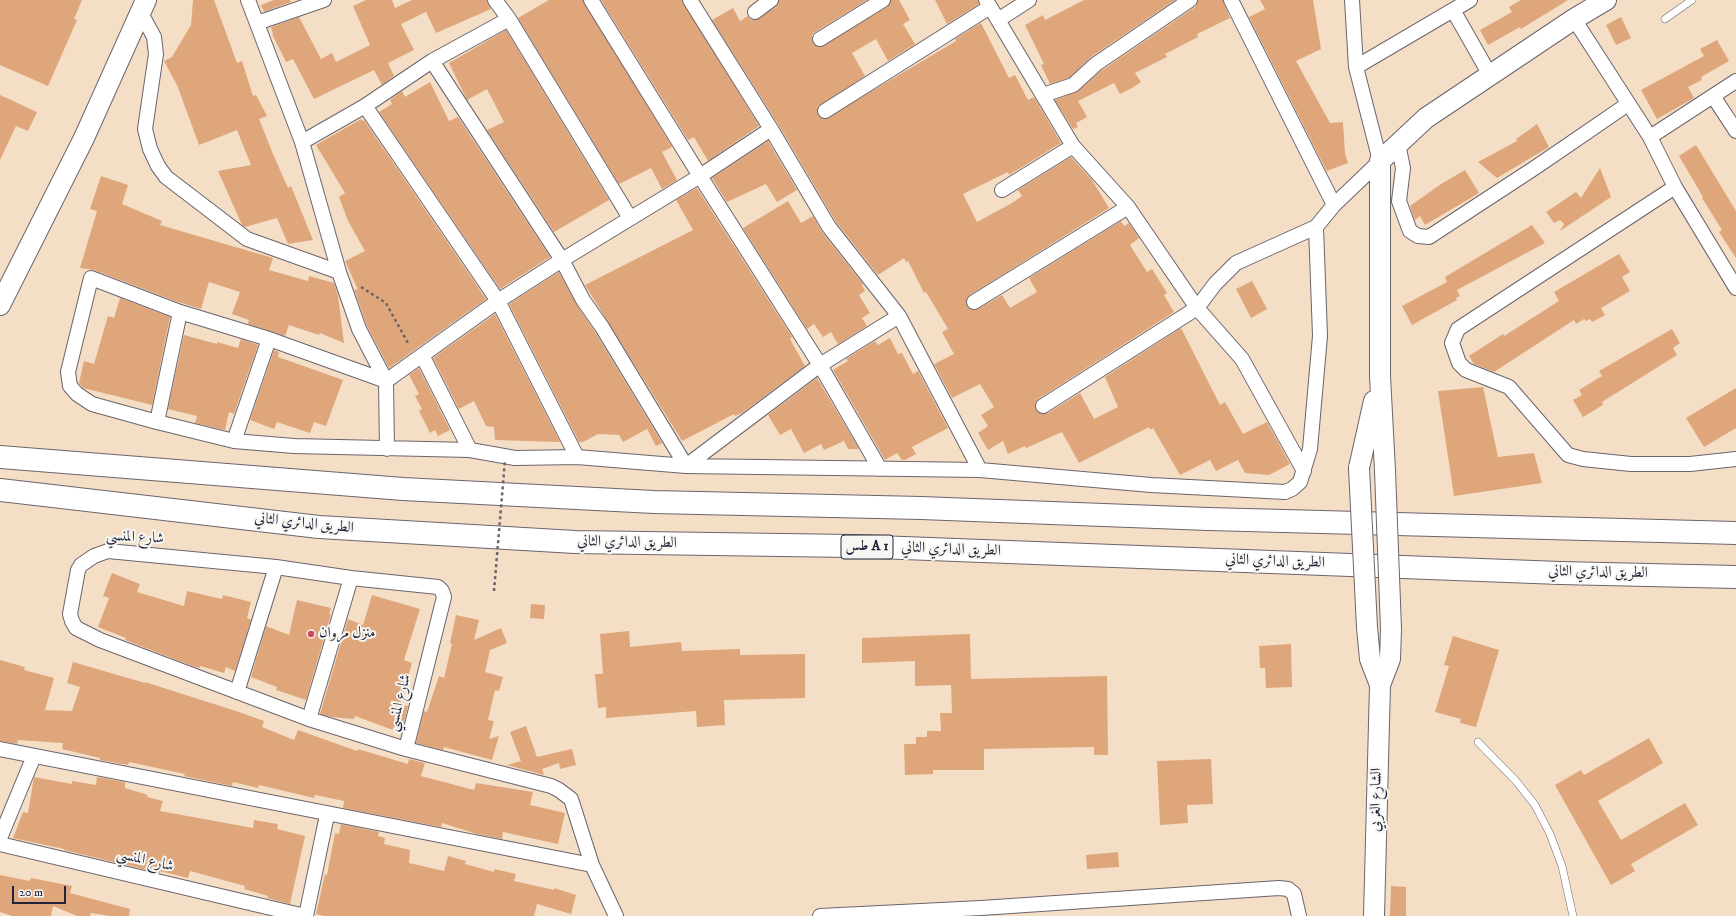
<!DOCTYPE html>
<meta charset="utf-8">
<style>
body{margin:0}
#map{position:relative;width:1736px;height:916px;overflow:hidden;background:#f4dfc6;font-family:"IM FELL DW Pica",serif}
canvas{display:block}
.scale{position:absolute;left:12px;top:886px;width:54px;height:18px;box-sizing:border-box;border:2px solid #22223b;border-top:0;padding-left:5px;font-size:12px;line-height:14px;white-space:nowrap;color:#22223b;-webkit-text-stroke:3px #f6f6f2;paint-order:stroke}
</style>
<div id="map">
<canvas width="1736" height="916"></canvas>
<div class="scale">20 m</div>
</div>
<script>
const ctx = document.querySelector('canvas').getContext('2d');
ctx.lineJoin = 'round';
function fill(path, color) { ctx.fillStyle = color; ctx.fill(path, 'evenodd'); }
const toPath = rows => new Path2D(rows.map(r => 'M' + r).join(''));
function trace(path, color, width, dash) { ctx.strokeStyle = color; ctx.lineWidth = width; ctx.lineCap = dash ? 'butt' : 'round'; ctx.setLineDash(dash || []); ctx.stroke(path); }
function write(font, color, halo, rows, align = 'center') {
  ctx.font = font + ' "IM FELL DW Pica",Amiri,serif'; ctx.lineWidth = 4; ctx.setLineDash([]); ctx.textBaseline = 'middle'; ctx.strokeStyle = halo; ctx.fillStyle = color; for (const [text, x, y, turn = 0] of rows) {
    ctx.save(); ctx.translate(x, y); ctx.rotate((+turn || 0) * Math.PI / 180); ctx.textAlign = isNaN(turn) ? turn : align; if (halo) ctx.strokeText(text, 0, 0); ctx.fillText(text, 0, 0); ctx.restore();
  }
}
const building = toPath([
 [0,0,82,0,74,19,77,20,48,86,0,65],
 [193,0,214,0,237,63,242,61,253,96,256,95,267,116,259,119,273,154,288,188,291,186,313,240,288,244,277,218,245,227,242,225,218,171,251,165,237,130,199,145,177,85,164,61,172,57,191,25],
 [274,0,290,0,291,2,264,12,261,5],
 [366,0,392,0,395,8,412,0,487,0,491,9,436,33,426,12,401,24,414,50,388,63,394,76,382,85,374,70,314,99,293,59,286,62,272,34,273,34,271,27,299,17,321,59,332,53,336,62,370,45,353,6],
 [549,0,583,0,672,147,662,152,677,180,662,189,651,168,619,184,518,18],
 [601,0,682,0,759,126,708,161,694,137,688,140],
 [779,0,867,0,815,32,812,35,813,43,820,47,887,7,891,0,899,0,910,20,903,24,915,44,888,61,876,39,852,53,865,76,818,107,818,115,825,119,956,41,955,39,981,23,1009,78,1015,75,1028,100,1034,97,1061,143,1009,175,1008,172,963,194,977,222,1012,203,1022,196,1018,190,1071,157,1092,180,1109,208,970,295,966,302,970,309,978,309,1002,295,1010,308,1037,292,1029,278,1121,221,1124,226,1129,223,1139,238,1130,245,1147,272,1152,269,1167,293,1164,295,1174,312,1038,399,1035,406,1039,413,1048,413,1080,393,1094,419,1118,407,1105,377,1181,328,1220,405,1225,402,1243,434,1267,422,1290,464,1269,475,1245,473,1238,460,1216,471,1210,460,1180,475,1153,428,1150,430,1149,427,1079,463,1062,432,1026,448,1025,446,1008,454,1003,441,988,450,978,433,988,426,981,415,994,407,980,384,952,398,934,364,954,354,942,332,948,329,926,292,924,293,908,261,906,262,904,258,878,275,836,222,778,124,712,20,733,8,740,21,748,16,751,20,756,20,776,7],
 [935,0,978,0,979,4,947,24],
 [1084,0,1175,0,1091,57,1069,78,1050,84,1041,65,1044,64,1025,25,1043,15,1045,20],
 [1198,0,1223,0,1230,18,1197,34,1198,37,1165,54,1167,57,1135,73,1141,82,1132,88,1120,94,1114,83,1078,101,1087,117,1076,123,1078,127,1073,129,1055,100,1078,91,1101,71,1195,7],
 [1260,0,1313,0,1321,49,1296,61,1330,123,1343,122,1345,154,1348,163,1327,171,1322,162,1249,17,1265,9],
 [1521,0,1568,0,1521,29,1520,27,1488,45,1480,30,1512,12,1509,7],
 [1621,17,1631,38,1616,45,1606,25],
 [506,30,609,200,554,232,487,130,504,122,487,89,467,100,449,63],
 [1717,40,1729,61,1701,77,1702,80,1688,87,1694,98,1657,119,1641,90,1704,56,1700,49],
 [430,82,449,121,458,117,550,257,500,289,379,112,392,104,390,100,402,91,405,97],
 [0,95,37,112,28,131,16,126,0,160],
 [361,119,362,121,364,120,486,299,389,368,367,326,354,289,358,290,345,261,365,251,348,221,339,197,345,193,316,145],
 [1537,124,1549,147,1497,178,1478,162,1517,141,1516,139],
 [768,141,797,190,777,202,766,184,727,202,712,178],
 [1696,145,1736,211,1736,258,1719,232,1722,230,1702,198,1703,197,1679,156],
 [1600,168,1611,197,1560,231,1564,224,1560,220,1554,223,1546,212,1576,192,1581,198],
 [1465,170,1479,193,1425,225,1420,216,1415,220,1410,206,1441,184],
 [101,176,128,185,122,204,162,221,160,225,273,258,269,270,308,281,309,276,334,283,338,296,344,343,320,333,319,335,289,325,285,336,248,324,249,320,232,314,240,292,209,282,201,309,175,301,94,270,80,268,97,211,90,209],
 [697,188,792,337,790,339,805,366,742,413,735,416,734,414,682,441,585,285,693,230,676,200],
 [788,201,801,223,813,216,822,232,863,284,862,285,865,291,859,295,870,313,862,318,867,326,838,344,831,332,823,337,814,324,807,329,743,228],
 [1532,225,1545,243,1457,290,1460,296,1456,298,1457,300,1412,325,1402,306,1447,282,1445,277],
 [1619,254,1630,272,1622,277,1630,291,1601,308,1605,315,1592,322,1590,319,1586,321,1584,319,1576,324,1574,320,1494,372,1474,364,1469,356,1503,334,1504,336,1559,301,1554,292],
 [559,272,576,304,595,332,662,443,656,446,647,429,623,442,619,435,598,434,583,442,579,442,509,304],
 [1252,281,1267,309,1251,318,1236,289],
 [120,298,170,317,152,405,83,388,79,383,84,361,94,364,108,316,114,318],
 [495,314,560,442,495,440,494,427,486,426,474,401,459,409,433,358],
 [1672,329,1680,343,1673,348,1677,355,1602,402,1603,405,1583,417,1573,400,1582,395,1579,390,1602,376,1599,371],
 [184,335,217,344,217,342,238,348,241,339,258,345,234,414,229,412,225,430,195,423,197,416,168,409],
 [890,338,898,354,902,353,913,374,918,371,948,428,912,447,916,454,905,460,902,460,897,453,885,460,833,370,848,361,846,359,875,341,878,345],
 [274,350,279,352,278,357,343,380,326,426,314,422,310,433,277,422,274,429,250,420],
 [419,368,450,430,438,436,435,430,430,433,419,411,422,409,415,396,419,394,409,375],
 [817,378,859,449,848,449,844,441,824,450,821,444,804,453,791,429,780,435,768,415],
 [1483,387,1498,457,1534,453,1542,483,1454,496,1438,391],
 [1736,388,1736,428,1704,447,1686,418],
 [112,573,140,584,137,592,184,606,187,591,222,599,223,595,251,602,247,618,251,620,235,671,226,667,224,673,200,666,200,668,195,667,125,640,126,638,98,627,109,598,103,596],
 [372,595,420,609,404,660,412,663,400,704,408,706,401,733,355,716,354,719,331,717,320,714,348,619,363,625],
 [297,600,331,608,329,614,331,614,306,700,276,690,277,687,251,677,266,626,289,635],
 [531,604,545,605,544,619,530,618],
 [456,615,479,620,474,640,501,628,507,643,490,650,485,672,503,677,499,691,495,690,488,720,494,721,489,739,499,736,492,760,444,747,443,750,416,743,424,711,427,712,439,676,444,678,452,644,450,643],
 [629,631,630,647,681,642,682,651,740,649,740,655,805,654,805,698,724,700,725,725,697,727,696,711,606,718,606,707,598,708,595,674,603,674,600,634],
 [970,634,971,679,1107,676,1108,755,1094,755,1094,747,984,749,984,770,933,770,933,774,905,775,904,744,916,744,916,737,927,737,927,731,941,731,940,713,952,713,951,685,915,686,915,661,862,663,862,638],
 [1453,636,1499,650,1476,727,1460,723,1461,719,1435,712,1449,666,1444,665],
 [1291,644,1292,687,1266,688,1265,668,1260,668,1259,646],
 [0,660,25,667,24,670,54,678,45,710,72,711,80,687,67,683,73,662,145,683,145,682,236,711,264,721,262,727,294,740,298,730,357,751,358,749,408,764,409,759,425,763,421,776,474,790,476,783,533,792,530,805,565,813,558,844,503,832,502,839,477,834,442,823,441,827,343,808,344,801,315,795,314,798,259,785,258,788,233,782,232,786,184,776,185,774,129,762,128,765,100,760,100,758,62,749,63,743,18,740,17,744,0,741],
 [526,726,537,757,572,749,576,765,560,769,559,763,542,769,544,775,507,765,521,761,510,732],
 [1649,738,1663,763,1598,801,1621,840,1685,803,1698,825,1631,864,1635,871,1611,885,1555,785,1581,770,1584,775],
 [1211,759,1213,804,1187,805,1188,823,1160,825,1157,761],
 [34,777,72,784,72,781,96,785,97,777,125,782,125,788,148,795,147,797,163,801,160,811,253,828,254,820,278,824,277,829,305,836,290,904,267,898,268,896,244,889,245,886,190,871,188,878,160,871,160,873,64,850,64,849,13,838,23,812,28,813],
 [341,824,379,832,378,836,385,838,384,844,410,850,409,863,444,871,448,856,466,861,465,864,494,872,494,869,516,874,514,881,554,890,554,888,576,895,571,914,537,904,534,916,324,916,316,914,325,874,327,875,335,833,339,834],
 [1118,852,1119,867,1087,869,1086,855],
 [0,875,30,881,31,878,72,886,70,893,130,909,129,916,110,916,91,913,90,916,77,916,53,906,51,916,12,916,0,912],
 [1391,886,1406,887,1406,916,1390,916]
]);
const path = toPath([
 [361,287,386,303,409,345]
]);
const lane = toPath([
 [1665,19,1692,0],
 [1478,742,1516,781,1535,805,1550,834,1562,866,1573,916]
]);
const street = toPath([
 [248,0,302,142,339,272,359,329,386,381,387,449],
 [495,0,509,19,630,218],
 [591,0,700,176,820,365,880,469],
 [690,0,771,129,829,227,899,316,980,470],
 [986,0,1073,146,1128,207,1197,308,1043,406],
 [1231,0,1334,205],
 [1453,10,1490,75],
 [755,12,771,0],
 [141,13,154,37,156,54,145,129,150,149,158,166,166,177,247,239,339,272],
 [1574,19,1650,137,1675,187,1736,288],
 [998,20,1029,0],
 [257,23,324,0],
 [820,39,883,0],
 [432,61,562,260,583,300,602,327,686,466,820,365,899,316],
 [1356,67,1470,0],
 [1043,95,1073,85,1096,64,1190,0],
 [1713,96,1736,131],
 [365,106,498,301,577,457],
 [825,111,990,7],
 [771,129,700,176,562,260,498,301,386,381,269,339,180,312,91,278,68,372,70,386,77,394,92,404,157,422,234,441,294,446,470,450,515,458,577,457,686,466,980,470,1151,485,1285,492,1292,489,1300,482,1310,449,1320,336,1316,227,1334,205,1380,161,1356,67,1352,0],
 [1650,137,1736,81],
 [302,142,365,106,432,61,509,19],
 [1398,144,1403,168,1399,201,1410,231,1418,236,1429,237,1536,167,1628,104],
 [1675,187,1458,329,1452,343,1459,363,1466,370,1509,387,1568,455,1583,459,1631,464,1690,464,1736,459],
 [1002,190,1073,146],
 [974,302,1128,207],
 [417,359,424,359,470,450],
 [157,422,180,312],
 [234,441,269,339],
 [1304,471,1242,359,1197,308,1215,284,1236,263,1316,227],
 [237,692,276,567],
 [309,719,351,578],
 [0,749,592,865],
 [406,749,444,597,442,591,438,587,351,578,276,567,108,551,94,556,81,565,78,570,70,614,72,621,76,628,100,640,309,719,406,749,551,786,559,790,571,799,592,865,616,916],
 [0,838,34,756],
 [0,844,305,916],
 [306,916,327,815],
 [820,916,981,908,1279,888,1288,889,1294,894,1299,916]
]);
const secondary = toPath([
 [0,305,84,138,146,0],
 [1359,468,1374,401],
 [1385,471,1380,376,1380,161,1426,118,1574,19,1606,0],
 [1367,627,1370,659,1380,685],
 [1374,916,1380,685,1390,659,1391,629]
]);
const highway = toPath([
 [0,457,403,489,654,502,921,508,1208,519,1736,533],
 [0,490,319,527,575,542,851,546,1560,573,1736,577]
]);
const pathBridge = toPath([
 [494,591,505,460]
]);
const secondaryBridge = toPath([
 [1359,468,1367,627],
 [1385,471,1391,629]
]);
const markers = [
 [311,634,4,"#d1495b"]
];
const shields = [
 [867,547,52]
];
const shieldNames = [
 ["طس A 1",867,547]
];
const streetNames = [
 ["الطريق الدائري الثاني",304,524,6],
 ["شارع المنسي",135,538,3],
 ["الطريق الدائري الثاني",627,543,1],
 ["الطريق الدائري الثاني",951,550,2],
 ["الطريق الدائري الثاني",1275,562,2],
 ["الطريق الدائري الثاني",1598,573,1],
 ["شارع المنسي",400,703,-76],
 ["الشارع الغربي",1377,800,-89],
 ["شارع المنسي",145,861,13]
];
const poiNames = [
 ["منزل مروان",319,634]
];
fill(building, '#dfa67b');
trace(lane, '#6c646c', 8);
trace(street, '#6c646c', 16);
trace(secondary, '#6c646c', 22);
trace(highway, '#6c646c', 24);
trace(path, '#6c646c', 2.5, [3, 3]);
trace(lane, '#fff', 7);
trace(street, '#fff', 14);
trace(secondary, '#fff', 20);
trace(highway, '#fff', 22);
trace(secondaryBridge, '#6c646c', 22, []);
trace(pathBridge, '#6c646c', 2.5, [3, 3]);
trace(secondaryBridge, '#fff', 20);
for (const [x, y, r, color] of markers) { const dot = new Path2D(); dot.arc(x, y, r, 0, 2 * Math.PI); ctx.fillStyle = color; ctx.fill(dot); trace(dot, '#f6f6f2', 1.5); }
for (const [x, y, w] of shields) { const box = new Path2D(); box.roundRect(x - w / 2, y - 12, w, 24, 3); ctx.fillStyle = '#f6f6f2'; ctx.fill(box); trace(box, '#22223b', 1); }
write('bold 14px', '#22223b', null, shieldNames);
write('15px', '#22223b', '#f6f6f2', streetNames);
write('15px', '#22223b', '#f6f6f2', poiNames, 'left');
</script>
